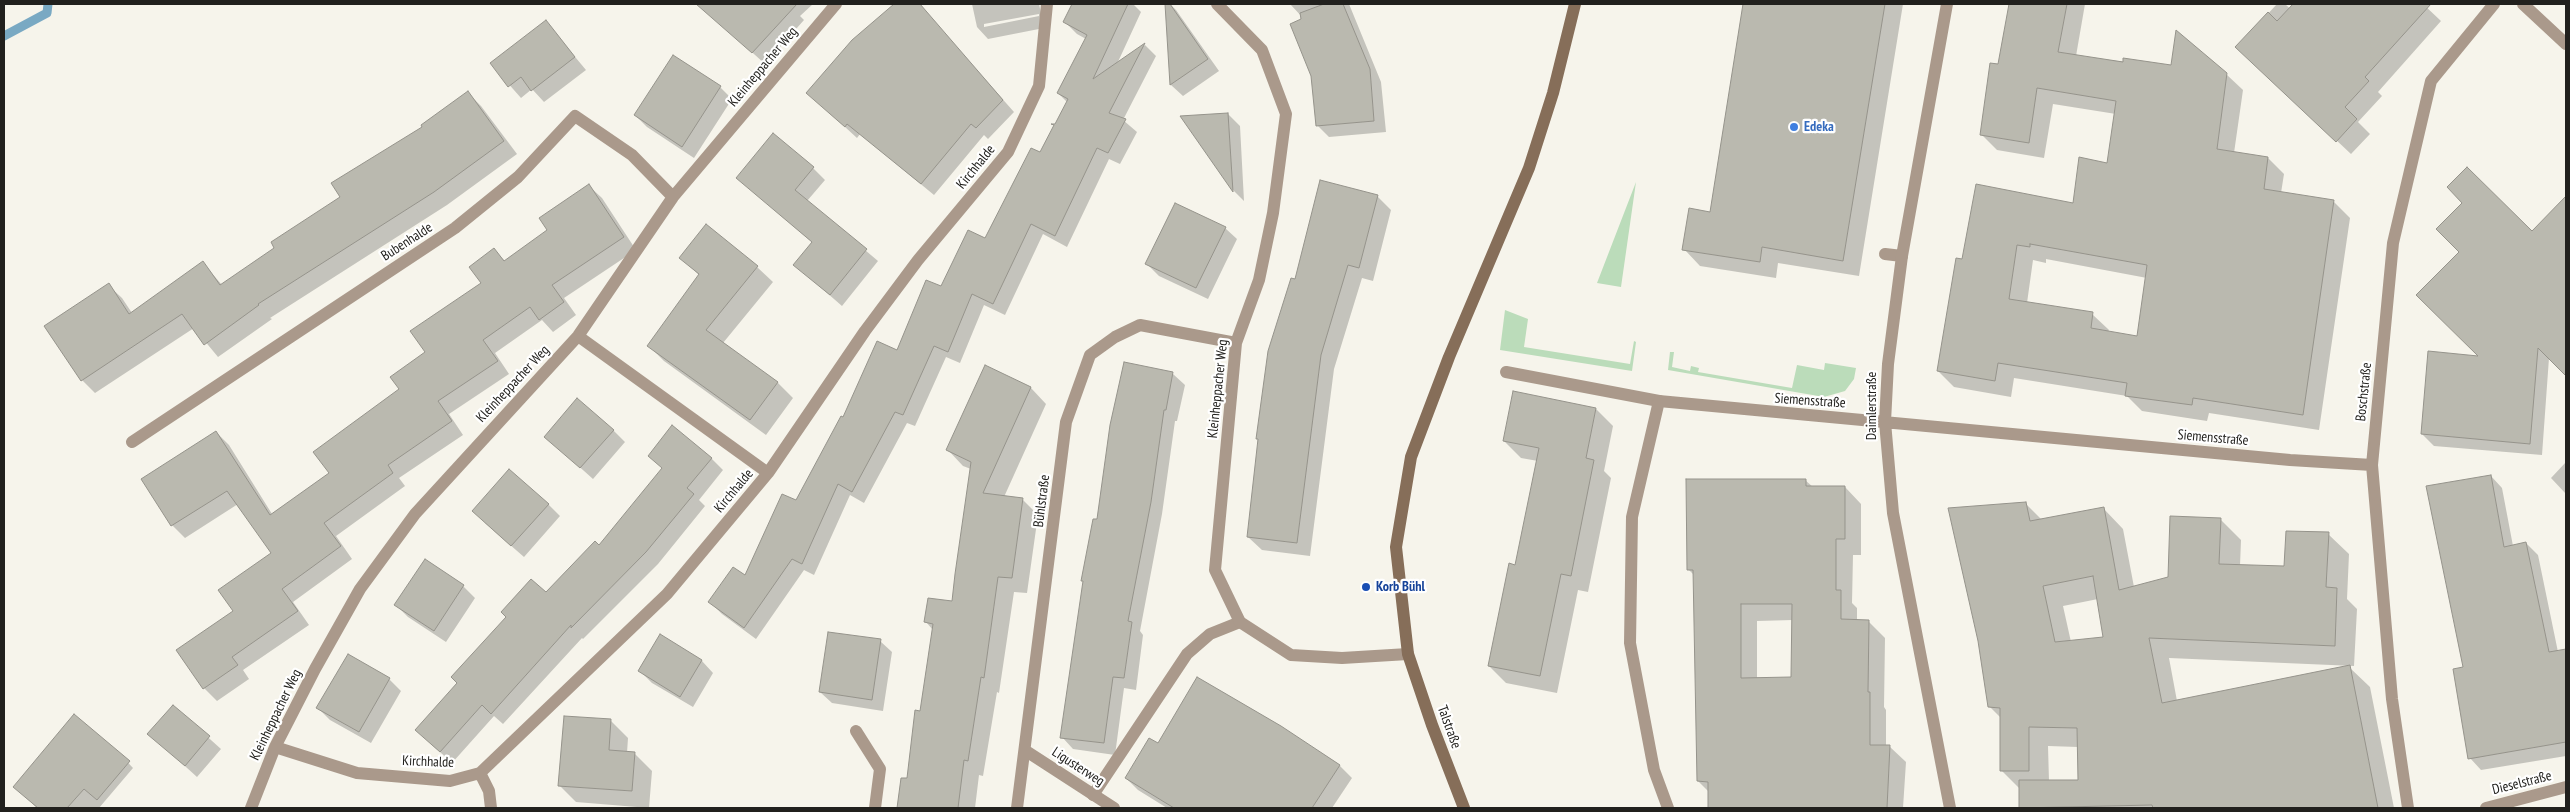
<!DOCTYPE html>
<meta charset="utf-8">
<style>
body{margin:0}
#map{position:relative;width:2570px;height:812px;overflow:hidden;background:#f6f4eb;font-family:"PT Sans Narrow",sans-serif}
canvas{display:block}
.frame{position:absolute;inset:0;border:5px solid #21201d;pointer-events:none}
</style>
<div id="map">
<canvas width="2570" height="812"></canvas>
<div class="frame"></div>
</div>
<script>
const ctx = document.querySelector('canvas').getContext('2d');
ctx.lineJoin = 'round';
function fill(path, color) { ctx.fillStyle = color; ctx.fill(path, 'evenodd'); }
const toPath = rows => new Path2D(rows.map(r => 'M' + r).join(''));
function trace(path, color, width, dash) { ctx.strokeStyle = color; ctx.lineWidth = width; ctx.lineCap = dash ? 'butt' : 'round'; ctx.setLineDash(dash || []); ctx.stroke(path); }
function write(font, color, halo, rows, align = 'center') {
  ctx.font = font + ' "PT Sans Narrow",sans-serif'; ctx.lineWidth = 4.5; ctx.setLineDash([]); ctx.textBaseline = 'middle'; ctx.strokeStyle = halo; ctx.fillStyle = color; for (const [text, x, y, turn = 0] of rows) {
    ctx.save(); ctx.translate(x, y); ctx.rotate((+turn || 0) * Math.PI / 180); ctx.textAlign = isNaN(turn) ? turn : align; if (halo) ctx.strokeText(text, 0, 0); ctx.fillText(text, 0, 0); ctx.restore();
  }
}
const green = toPath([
 [1636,182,1621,287,1597,283],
 [1505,310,1528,319,1524,347,1630,364,1634,341,1636,342,1632,371,1500,350],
 [1670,352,1674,352,1672,367,1690,371,1691,366,1699,368,1698,372,1792,388,1797,365,1824,370,1825,363,1856,368,1854,379,1845,391,1824,397,1668,370]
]);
const shadow = toPath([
 [723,4,813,4,800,16,804,20,765,64,712,16],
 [972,4,1039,4,1044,28,988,39,977,27],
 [1039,14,1039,16,984,27,984,24],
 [1073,4,1133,4,1141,12,1117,64,1145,45,1156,56,1123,120,1137,132,1120,164,1109,159,1067,247,1043,234,1005,315,984,305,960,363,946,357,915,426,907,423,864,503,850,495,814,575,804,570,756,639,722,614,710,602,746,577,796,501,844,419,898,351,942,288,986,239,1041,154,1067,102,1058,93,1086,39,1077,34,1065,22],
 [1166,4,1170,4,1176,10,1219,71,1183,96,1171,85],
 [1290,4,1349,4,1381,82,1386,132,1329,137,1318,126,1304,19],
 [1745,4,1903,4,1859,276,1778,263,1776,278,1700,266,1684,249,1711,213],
 [2011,4,2085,4,2076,56,2226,74,2243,90,2234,153,2268,158,2284,174,2281,193,2334,202,2350,218,2319,430,2209,413,2207,421,2142,411,2127,396,2014,378,2011,397,1954,387,1938,371,1963,261,2074,204,2108,165,2116,114,2053,104,2044,158,1997,150,1981,134,1999,66],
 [2046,259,2147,278,2138,337,2108,332,2109,330,2092,314,2027,303,2033,260,2046,263],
 [2277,4,2285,4,2310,27,2330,4,2423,4,2441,21,2378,92,2382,96,2358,122,2370,134,2351,154,2237,47],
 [546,22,586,70,544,102,532,89,521,98,491,64],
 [936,24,1014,112,988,139,984,135,934,195,860,134,857,138,808,93],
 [673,56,720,87,732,99,694,158,647,127,635,115],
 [468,93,481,106,517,154,447,205,270,318,272,319,218,357,194,328,95,393,82,380,108,285,122,298,132,313,203,263,222,285,276,248,342,197],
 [1228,114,1240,126,1244,201,1234,191,1182,117],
 [813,168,825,180,807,201,878,261,842,306,795,265,813,243,738,178],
 [589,186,602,198,636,250,564,298,576,315,553,332,542,320,495,353,509,374,449,414,463,435,399,478,405,486,336,536,352,559,293,602,309,625,243,670,249,679,217,701,204,688,178,650,234,611,273,553,238,504,185,538,172,525,216,432,229,445,272,514,330,473,401,390,426,353,483,284,494,250,505,261,548,230],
 [1377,196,1391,210,1373,281,1362,278,1334,369,1310,556,1262,550,1248,537,1259,441,1257,438,1296,281],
 [2566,198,2566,375,2549,358,2542,455,2434,446,2422,434,2482,357,2532,233],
 [1225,228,1237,239,1208,299,1159,276,1147,264],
 [681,258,757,267,773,282,723,343,778,383,793,398,766,435,664,361,649,346,700,276],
 [1125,364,1173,374,1185,385,1177,421,1175,421,1162,514,1140,631,1143,635,1136,690,1124,688,1115,755,1073,749,1062,737,1084,582,1082,580,1098,521],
 [986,367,1031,388,1046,404,1004,497,1022,499,1038,515,1027,593,1014,592,999,693,997,692,983,776,979,775,975,808,898,808,902,779,908,780,921,712,933,630,926,622,953,603,971,469,963,466,948,450],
 [1514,393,1596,409,1613,426,1604,471,1611,478,1588,592,1578,590,1557,693,1506,683,1489,666,1516,566,1538,461,1521,458,1504,441],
 [613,430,625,442,593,479,546,437],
 [711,458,723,470,699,500,705,506,658,564,583,639,582,638,503,724,494,716,452,763,428,741,546,594,599,547,663,469],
 [2566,462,2566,494,2551,478],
 [2491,476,2502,488,2513,546,2526,543,2538,555,2558,652,2566,651,2566,756,2481,770,2470,758],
 [1805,480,1813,487,1845,487,1861,504,1861,555,1853,555,1852,603,1857,608,1857,621,1868,621,1885,638,1884,707,1886,710,1886,746,1889,746,1906,762,1903,808,1710,808,1710,793,1698,781,1695,576,1688,569],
 [1793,620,1792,678,1757,679,1757,621],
 [2025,503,2042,520,2103,508,2123,529,2134,587,2169,578,2220,519,2241,540,2240,566,2285,567,2328,534,2349,554,2347,599,2357,609,2354,666,2169,658,2177,701,2349,667,2370,687,2394,808,2021,808,2021,790,2001,770,2001,718,1990,707],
 [2098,599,2105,638,2071,642,2063,606],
 [2048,746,2078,747,2079,781,2049,781],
 [548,504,560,516,524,557,485,523],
 [425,561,463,586,475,598,446,642,408,617,396,605],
 [660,636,702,661,713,673,693,707,652,683,640,671],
 [880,641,892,652,883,711,832,703,820,692],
 [389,679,401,691,371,743,330,720,318,708],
 [172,705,221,749,197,777,154,738],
 [565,717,611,721,628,738,627,753,635,754,652,771,649,808,576,802,559,785],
 [1281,727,1340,766,1352,778,1332,808,1167,808,1138,790,1126,778],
 [116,750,133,768,99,808,37,808,16,788]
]);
const stream = toPath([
 [4,36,47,13,48,4]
]);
const building = toPath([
 [696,4,797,4,752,53,696,4],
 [894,4,920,4,1003,100,976,128,971,124,921,184,847,124,845,127,806,93,852,40,894,4],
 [1072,4,1128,4,1093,79,1145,43,1109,113,1126,119,1108,153,1097,148,1055,236,1031,224,993,304,972,294,948,352,934,346,903,415,895,412,852,492,838,484,802,564,792,559,744,628,708,602,733,567,745,575,782,494,796,500,841,416,843,417,877,341,897,350,926,280,941,286,968,230,985,238,1031,148,1040,152,1054,125,1051,124,1055,124,1068,99,1057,93,1087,35,1063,22,1072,4],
 [1165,4,1170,4,1208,59,1170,85,1165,4],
 [1324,4,1343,4,1370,69,1374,121,1316,126,1311,76,1290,24,1301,19,1300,13,1324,4],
 [1743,4,1885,4,1843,261,1762,247,1760,262,1682,250,1689,208,1710,212,1743,4],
 [2009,4,2067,4,2058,52,2123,62,2123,58,2171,65,2176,30,2227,73,2217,149,2268,157,2264,189,2334,200,2303,415,2193,398,2192,405,2125,396,2127,383,1998,363,1995,381,1937,371,1956,258,1962,259,1976,184,2073,203,2079,157,2107,163,2116,101,2037,88,2029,143,1980,135,1990,63,1998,64,2009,4],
 [2030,244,2147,265,2137,336,2091,328,2093,312,2009,299,2017,245,2030,247,2030,244],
 [2293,4,2431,4,2365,77,2369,81,2345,107,2357,119,2336,142,2235,47,2268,12,2277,21,2293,4],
 [546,20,575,57,531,91,521,77,508,87,490,63,546,20],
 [673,55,721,86,682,147,634,115,673,55],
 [468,91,504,141,434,192,258,304,259,305,204,345,182,314,81,381,44,326,109,283,129,314,203,261,220,285,274,248,271,242,340,197,331,183,422,127,421,125,468,91],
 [1228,113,1233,192,1180,116,1228,113],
 [773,133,814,167,795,190,867,249,830,295,793,265,812,242,736,178,773,133],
 [2467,167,2532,231,2566,196,2566,376,2538,348,2530,444,2421,434,2428,351,2478,356,2416,295,2459,252,2436,229,2462,203,2447,187,2467,167],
 [1320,180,1378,195,1359,268,1348,265,1321,355,1297,543,1247,537,1258,439,1256,439,1268,351,1291,278,1295,279,1320,180],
 [589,184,624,237,552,285,564,302,539,320,530,307,483,340,498,361,438,401,452,421,388,465,393,473,324,523,341,546,282,589,298,611,232,657,238,665,203,689,176,650,233,611,218,590,271,553,227,491,171,526,141,479,216,431,270,515,329,473,313,452,399,389,390,377,425,352,410,331,481,283,469,267,494,248,504,261,547,230,539,218,589,184],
 [1175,203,1226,227,1196,288,1145,264,1175,203],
 [706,224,758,266,706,330,778,382,750,420,647,346,699,274,679,258,706,224],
 [1124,362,1173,372,1166,410,1164,410,1151,502,1128,621,1132,622,1124,678,1113,677,1104,743,1060,738,1083,581,1081,581,1093,519,1097,519,1110,425,1124,362],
 [985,365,1031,387,983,493,1023,498,1012,578,998,577,984,678,981,677,968,761,964,760,958,808,897,808,901,778,907,778,915,710,920,711,933,624,924,622,928,598,952,601,955,574,971,462,946,450,985,365],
 [1513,391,1596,408,1586,458,1594,460,1571,576,1561,574,1540,676,1488,666,1509,563,1515,565,1539,448,1503,441,1513,391],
 [577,398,614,430,580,468,544,437,577,398],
 [672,425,712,458,687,488,694,494,646,552,571,628,571,625,491,714,482,705,440,752,415,730,457,683,451,677,506,617,501,612,531,579,546,592,595,541,599,545,662,468,648,456,672,425],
 [509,469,549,504,511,546,472,511,509,469],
 [2491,475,2504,547,2526,542,2549,652,2566,649,2566,742,2468,759,2453,669,2463,667,2426,486,2491,475],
 [1686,479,1806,479,1806,486,1845,486,1845,539,1836,539,1836,590,1841,590,1841,619,1869,620,1868,692,1870,692,1870,745,1890,745,1887,808,1708,808,1708,782,1697,781,1693,570,1687,570,1686,479],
 [1741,604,1792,604,1791,677,1741,678,1741,604],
 [2026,502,2030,521,2104,507,2119,590,2168,577,2170,516,2221,518,2219,564,2284,566,2286,531,2329,532,2326,587,2337,588,2335,646,2149,638,2162,703,2350,665,2378,808,2153,808,2152,805,2019,808,2019,780,2078,780,2077,728,2029,727,2029,771,2000,771,2000,708,1988,707,1978,641,1948,508,2026,502],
 [2093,576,2103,637,2055,642,2043,586,2093,576],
 [425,559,464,585,434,631,394,605,425,559],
 [828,632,881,639,872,700,819,692,828,632],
 [660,634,702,660,680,697,638,671,660,634],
 [348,654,390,678,359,732,316,708,348,654],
 [1197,677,1281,726,1340,765,1312,808,1174,808,1125,778,1149,738,1158,743,1197,677],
 [173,705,210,736,185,766,147,734,173,705],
 [74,714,130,761,97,800,84,789,67,808,38,808,13,787,74,714],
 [564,716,611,719,609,750,635,752,632,791,558,786,564,716]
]);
const lane = toPath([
 [1885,254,1902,256],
 [1506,372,1659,401],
 [1093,795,1187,654,1210,634,1240,622]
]);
const street = toPath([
 [1217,4,1262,50,1286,114,1273,213,1259,280,1236,343,1215,570,1240,622,1291,655,1342,658,1408,654],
 [1947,4,1902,256,1888,364,1885,422,1893,513,1950,808],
 [2523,4,2566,44],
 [578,336,768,473],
 [132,442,455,228,518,177,575,116,632,155,673,197],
 [856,731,880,769,875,808],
 [275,747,357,773,450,781,480,773,667,594,768,473,865,331,918,260,1008,152,1039,86,1047,4],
 [1026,751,1114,808],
 [480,773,489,791,491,808],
 [251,808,275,747,315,669,360,589,415,514,578,336,673,197,836,4],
 [1017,808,1066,422,1090,355,1115,337,1140,325,1236,343],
 [1668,808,1654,770,1630,643,1632,517,1659,401,2290,460,2372,465],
 [2408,808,2392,699,2372,465,2393,243,2431,81,2494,4],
 [2486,808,2566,787]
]);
const secondary = toPath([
 [1464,808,1432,725,1408,654,1396,547,1411,457,1449,357,1529,168,1553,93,1575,4]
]);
const markers = [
 [1794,127,5,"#3f7fe0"],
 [1366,587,5,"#1a4fb4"]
];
const streetNames = [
 ["Kleinheppacher Weg",763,67,-50],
 ["Kirchhalde",976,167,-51],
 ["Bubenhalde",407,242,-33],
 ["Kleinheppacher Weg",513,384,-47],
 ["Kleinheppacher Weg",1218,389,-84],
 ["Boschstraße",2364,392,-84],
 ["Siemensstraße",1810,401,4],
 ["Daimlerstraße",1872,406,-90],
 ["Siemensstraße",2213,438,5],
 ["Kirchhalde",734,491,-50],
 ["Bühlstraße",1042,501,-83],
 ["Kleinheppacher Weg",276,715,-64],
 ["Talstraße",1449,727,70],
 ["Kirchhalde",428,762,2],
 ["Ligusterweg",1078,767,33],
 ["Dieselstraße",2522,783,-14]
];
const shopNames = [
 ["Edeka",1804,127]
];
const transitNames = [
 ["Korb Bühl",1376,587]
];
fill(green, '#bbdcba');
fill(shadow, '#0003');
trace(stream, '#79a9c3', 9);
fill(building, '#bab9af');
trace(building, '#95938b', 1);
trace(lane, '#aa998b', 12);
trace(street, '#aa998b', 12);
trace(secondary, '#866e59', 12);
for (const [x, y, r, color] of markers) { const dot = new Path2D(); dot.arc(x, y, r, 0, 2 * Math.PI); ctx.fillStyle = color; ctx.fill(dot); trace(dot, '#fff', 2); }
write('14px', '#21201d', '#fff', streetNames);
write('bold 14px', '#366cbe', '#fff', shopNames, 'left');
write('bold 14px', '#164399', '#fff', transitNames, 'left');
</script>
